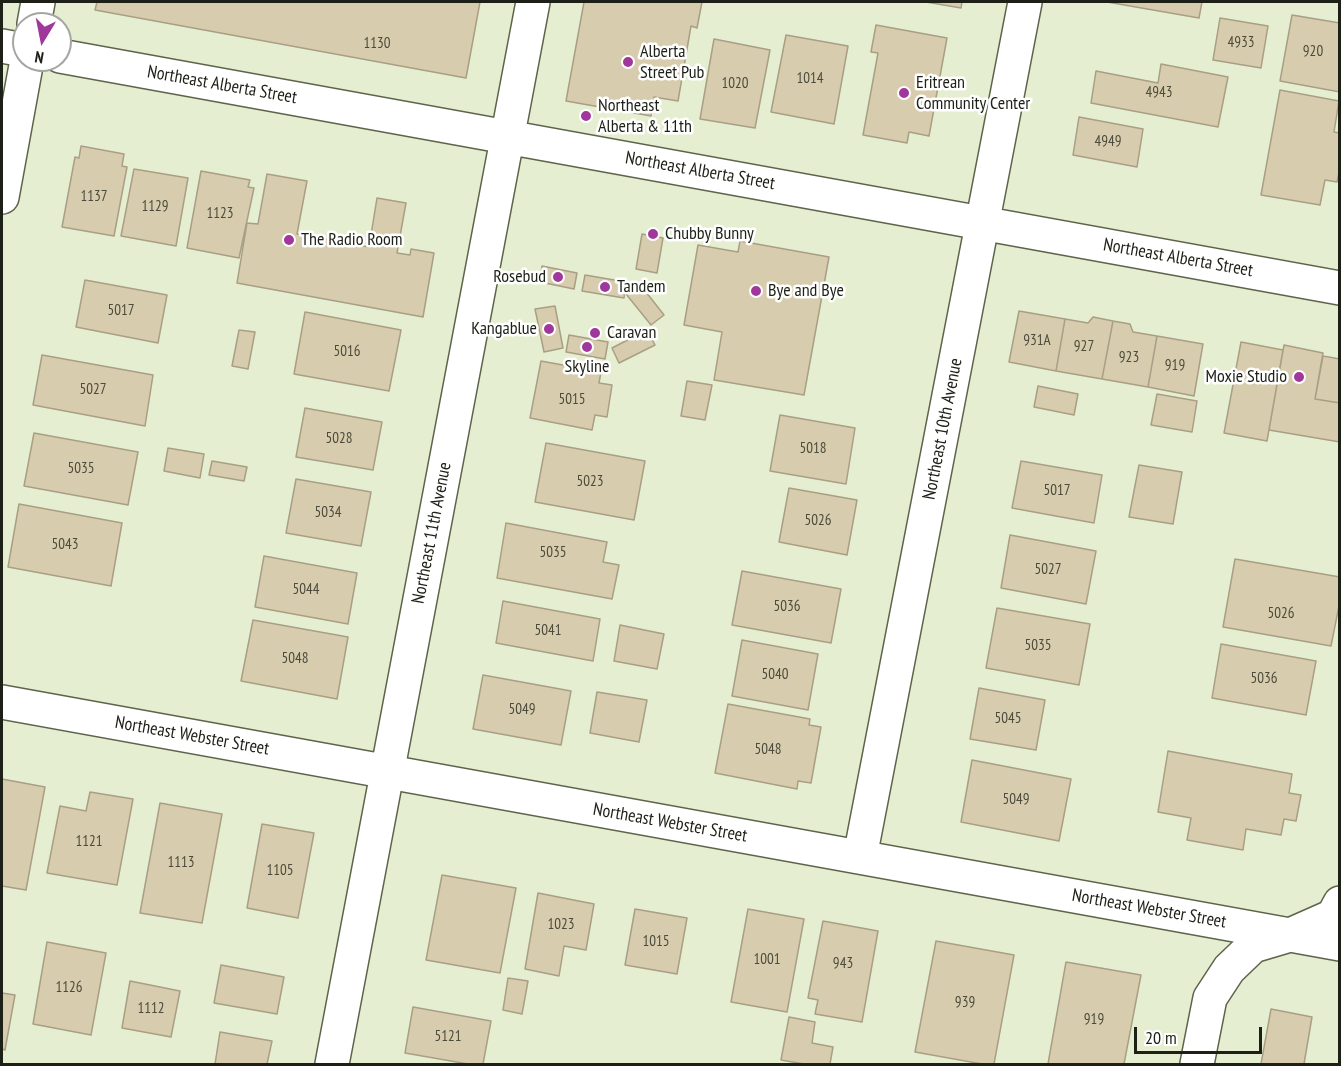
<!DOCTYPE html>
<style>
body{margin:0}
#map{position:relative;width:1341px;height:1066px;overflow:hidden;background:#e6eed1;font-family:"PT Sans Narrow",sans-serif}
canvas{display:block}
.frame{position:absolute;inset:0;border:3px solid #1d2016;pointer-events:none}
.north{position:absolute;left:12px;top:12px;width:60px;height:60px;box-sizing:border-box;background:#fff;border:2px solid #a5a6a2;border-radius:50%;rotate:190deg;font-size:16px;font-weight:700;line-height:24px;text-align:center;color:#1d2016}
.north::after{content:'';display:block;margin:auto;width:21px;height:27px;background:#a0389b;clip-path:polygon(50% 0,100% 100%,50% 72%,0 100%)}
.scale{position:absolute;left:1134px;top:1027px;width:128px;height:27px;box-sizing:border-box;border:3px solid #1d2016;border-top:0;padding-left:8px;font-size:18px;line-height:21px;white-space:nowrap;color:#1d2016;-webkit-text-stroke:4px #fff;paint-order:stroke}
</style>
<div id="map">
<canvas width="1341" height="1066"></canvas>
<div class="frame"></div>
<div class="north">N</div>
<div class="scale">20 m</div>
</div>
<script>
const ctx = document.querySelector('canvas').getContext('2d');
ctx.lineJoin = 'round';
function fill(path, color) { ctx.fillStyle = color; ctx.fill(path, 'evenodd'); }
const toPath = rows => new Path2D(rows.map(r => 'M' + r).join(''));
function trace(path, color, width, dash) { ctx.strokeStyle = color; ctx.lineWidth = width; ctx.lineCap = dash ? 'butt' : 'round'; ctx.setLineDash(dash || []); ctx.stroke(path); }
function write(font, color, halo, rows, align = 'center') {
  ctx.font = font + ' "PT Sans Narrow",sans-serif'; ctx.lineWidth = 5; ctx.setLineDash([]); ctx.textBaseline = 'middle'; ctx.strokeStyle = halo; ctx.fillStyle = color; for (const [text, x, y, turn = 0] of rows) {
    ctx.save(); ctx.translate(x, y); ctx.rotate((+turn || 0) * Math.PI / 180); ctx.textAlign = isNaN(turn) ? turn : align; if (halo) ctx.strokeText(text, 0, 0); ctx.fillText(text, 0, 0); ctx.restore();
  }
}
const building = toPath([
 [97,2,480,2,466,78,95,10,97,2],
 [584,2,702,2,697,28,691,26,678,101,654,97,651,116,566,101,584,2],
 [926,2,962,2,961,8,926,2],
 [1107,2,1202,2,1199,18,1107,2],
 [1292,15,1340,23,1340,92,1280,81,1292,15],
 [1220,18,1268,26,1261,68,1213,60,1220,18],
 [876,25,947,38,929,136,909,132,907,143,863,135,878,53,871,52,876,25],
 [786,35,848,46,834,124,771,112,786,35],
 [714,39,770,50,755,128,700,119,714,39],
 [1161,64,1228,77,1218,127,1091,103,1096,71,1158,83,1161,64],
 [1280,90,1339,101,1334,132,1340,133,1340,168,1337,182,1325,180,1320,205,1261,195,1280,90],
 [1079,117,1143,129,1137,167,1073,155,1079,117],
 [81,146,124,154,122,166,127,167,114,236,62,227,75,157,79,158,81,146],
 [134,169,188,178,176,246,121,236,134,169],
 [201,171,250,180,248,187,254,188,239,258,187,248,201,171],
 [267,174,307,181,297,234,369,247,377,198,406,203,397,253,410,255,411,249,434,253,423,317,237,283,247,223,258,224,267,174],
 [642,234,663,238,657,273,636,269,642,234],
 [740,241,829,257,804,395,714,380,722,332,684,325,698,245,738,252,740,241],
 [542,266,577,273,574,289,540,282,542,266],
 [585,275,626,282,624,298,582,291,585,275],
 [85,280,167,295,158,343,76,327,85,280],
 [639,283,664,315,651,325,626,294,639,283],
 [555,306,563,348,544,352,535,309,555,306],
 [1019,311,1065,319,1056,371,1009,362,1019,311],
 [305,312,401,330,389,391,294,374,305,312],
 [1093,317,1113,321,1102,379,1056,371,1065,319,1088,323,1093,317],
 [1113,321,1130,324,1133,332,1157,336,1148,387,1102,379,1113,321],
 [239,330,255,332,248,369,232,366,239,330],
 [647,330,655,345,619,363,612,348,647,330],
 [569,335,608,342,605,359,566,352,569,335],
 [1157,336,1203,344,1194,396,1148,387,1157,336],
 [1241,342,1283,350,1267,441,1224,433,1241,342],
 [1284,345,1323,353,1315,399,1340,403,1340,442,1269,430,1284,345],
 [42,355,153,375,145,426,33,405,42,355],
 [1323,356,1340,359,1340,403,1315,399,1323,356],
 [541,361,601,372,599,383,612,385,607,417,595,415,592,430,530,418,541,361],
 [687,381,712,385,705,420,681,416,687,381],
 [1038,386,1078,394,1074,415,1034,407,1038,386],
 [1157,394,1197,401,1192,432,1151,425,1157,394],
 [305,408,382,422,373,470,296,457,305,408],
 [780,415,855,428,846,484,770,471,780,415],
 [34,433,138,452,128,505,24,486,34,433],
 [546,443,645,461,634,520,535,502,546,443],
 [168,448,204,454,200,478,164,471,168,448],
 [212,461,247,467,244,481,209,475,212,461],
 [1021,461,1102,475,1094,523,1012,508,1021,461],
 [1139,465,1182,472,1173,524,1129,517,1139,465],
 [296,479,371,492,361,546,286,533,296,479],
 [789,488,857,500,847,555,779,542,789,488],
 [19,504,122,523,111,586,8,567,19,504],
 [506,523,607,542,603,562,619,565,612,599,497,578,506,523],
 [1010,535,1096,551,1086,604,1001,588,1010,535],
 [264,556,357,573,348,624,255,607,264,556],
 [1235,559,1340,577,1340,601,1331,646,1223,627,1235,559],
 [742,571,841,589,831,643,732,625,742,571],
 [503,601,600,619,593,661,496,643,503,601],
 [997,608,1090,624,1079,685,986,668,997,608],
 [253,620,348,637,337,699,241,681,253,620],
 [620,625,664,634,657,669,614,661,620,625],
 [742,640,818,654,808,710,732,696,742,640],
 [1221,644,1316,661,1306,715,1212,698,1221,644],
 [483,675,571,691,561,745,473,729,483,675],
 [979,688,1045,700,1036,750,970,739,979,688],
 [597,692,647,700,639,742,590,733,597,692],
 [728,704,810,719,809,725,821,727,811,783,798,781,797,789,715,773,728,704],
 [1168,751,1292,774,1289,793,1301,795,1296,821,1284,819,1281,835,1246,829,1243,850,1187,840,1191,818,1158,812,1168,751],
 [972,760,1071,779,1059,841,961,822,972,760],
 [2,779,45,787,26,890,2,886,2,779],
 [90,792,133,799,117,885,47,873,60,806,86,811,90,792],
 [160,803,222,814,202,923,140,913,160,803],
 [262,824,314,833,298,918,247,908,262,824],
 [442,875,516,888,500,973,426,960,442,875],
 [538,893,594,904,586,950,564,946,559,976,525,969,538,893],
 [635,909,687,918,677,974,625,965,635,909],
 [748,909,804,919,787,1012,731,1002,748,909],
 [823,921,878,931,862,1022,815,1014,818,1000,808,998,823,921],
 [936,941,1014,955,994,1064,982,1064,915,1052,936,941],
 [47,942,106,953,91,1035,33,1024,47,942],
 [1066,962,1141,975,1124,1064,1048,1064,1066,962],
 [221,965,284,977,277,1014,214,1003,221,965],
 [508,978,528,981,522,1014,503,1010,508,978],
 [130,981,180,991,171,1037,122,1028,130,981],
 [2,993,15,995,5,1050,2,1049,2,993],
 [413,1007,491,1021,483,1064,468,1064,405,1053,413,1007],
 [1271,1009,1312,1017,1304,1064,1261,1064,1271,1009],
 [789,1017,815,1022,812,1043,833,1047,830,1064,804,1064,781,1060,789,1017],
 [220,1032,272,1041,267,1064,215,1064,220,1032]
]);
const minor = toPath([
 [34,24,38,2],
 [2,46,24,50],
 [60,56,1340,288],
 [2,197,27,60],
 [2,702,1340,944],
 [860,857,1025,2],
 [332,1064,533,2],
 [1197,1064,1210,998,1229,969,1253,946,1290,935,1333,916,1340,903]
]);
const markers = [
 [628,62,6,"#a0389b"],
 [904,93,6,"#a0389b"],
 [586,116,6,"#a0389b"],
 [653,234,6,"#a0389b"],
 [289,240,6,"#a0389b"],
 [558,277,6,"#a0389b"],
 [605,287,6,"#a0389b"],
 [756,291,6,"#a0389b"],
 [549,329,6,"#a0389b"],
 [595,333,6,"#a0389b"],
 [587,347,6,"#a0389b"],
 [1299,377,6,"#a0389b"]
];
const numberNames = [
 ["4933",1241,43],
 ["1130",377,44],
 ["920",1313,52],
 ["1014",810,79],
 ["1020",735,84],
 ["4943",1159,93],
 ["4949",1108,142],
 ["1137",94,197],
 ["1129",155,207],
 ["1123",220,214],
 ["5017",121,311],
 ["931A",1037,341],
 ["927",1084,347],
 ["5016",347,352],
 ["923",1129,358],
 ["919",1175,366],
 ["5027",93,390],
 ["5015",572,400],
 ["5028",339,439],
 ["5018",813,449],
 ["5035",81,469],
 ["5023",590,482],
 ["5017",1057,491],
 ["5034",328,513],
 ["5026",818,521],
 ["5043",65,545],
 ["5035",553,553],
 ["5027",1048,570],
 ["5044",306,590],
 ["5036",787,607],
 ["5026",1281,614],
 ["5041",548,631],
 ["5035",1038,646],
 ["5048",295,659],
 ["5040",775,675],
 ["5036",1264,679],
 ["5049",522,710],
 ["5045",1008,719],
 ["5048",768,750],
 ["5049",1016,800],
 ["1121",89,842],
 ["1113",181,863],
 ["1105",280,871],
 ["1023",561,925],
 ["1015",656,942],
 ["1001",767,960],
 ["943",843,964],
 ["1126",69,988],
 ["939",965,1003],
 ["1112",151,1009],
 ["919",1094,1020],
 ["5121",448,1037]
];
const poiNames = [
 ["Alberta",640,52],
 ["Street Pub",640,73],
 ["Eritrean",916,83],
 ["Community Center",916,104],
 ["Northeast",598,106],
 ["Alberta & 11th",598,127],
 ["Chubby Bunny",665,234],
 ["The Radio Room",301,240],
 ["Rosebud",546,277,"right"],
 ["Tandem",617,287],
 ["Bye and Bye",768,291],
 ["Kangablue",537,329,"right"],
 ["Caravan",607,333],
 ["Skyline",587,367,"center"],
 ["Moxie Studio",1287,377,"right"]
];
const streetNames = [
 ["Northeast Alberta Street",222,85,10],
 ["Northeast Alberta Street",700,171,10],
 ["Northeast Alberta Street",1178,258,10],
 ["Northeast 10th Avenue",943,429,-79],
 ["Northeast 11th Avenue",432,533,-79],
 ["Northeast Webster Street",192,736,10],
 ["Northeast Webster Street",670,823,10],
 ["Northeast Webster Street",1149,909,10]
];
fill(building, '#d7ccad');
trace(building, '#a89f84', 1.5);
trace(minor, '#5d644b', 36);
trace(minor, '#fff', 33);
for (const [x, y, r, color] of markers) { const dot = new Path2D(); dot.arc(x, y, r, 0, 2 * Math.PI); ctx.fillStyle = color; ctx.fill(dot); trace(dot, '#fff', 2); }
write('15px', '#4c4b3c', null, numberNames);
write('18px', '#1d2016', '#fff', poiNames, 'left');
write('18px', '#1d2016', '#fff', streetNames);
</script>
